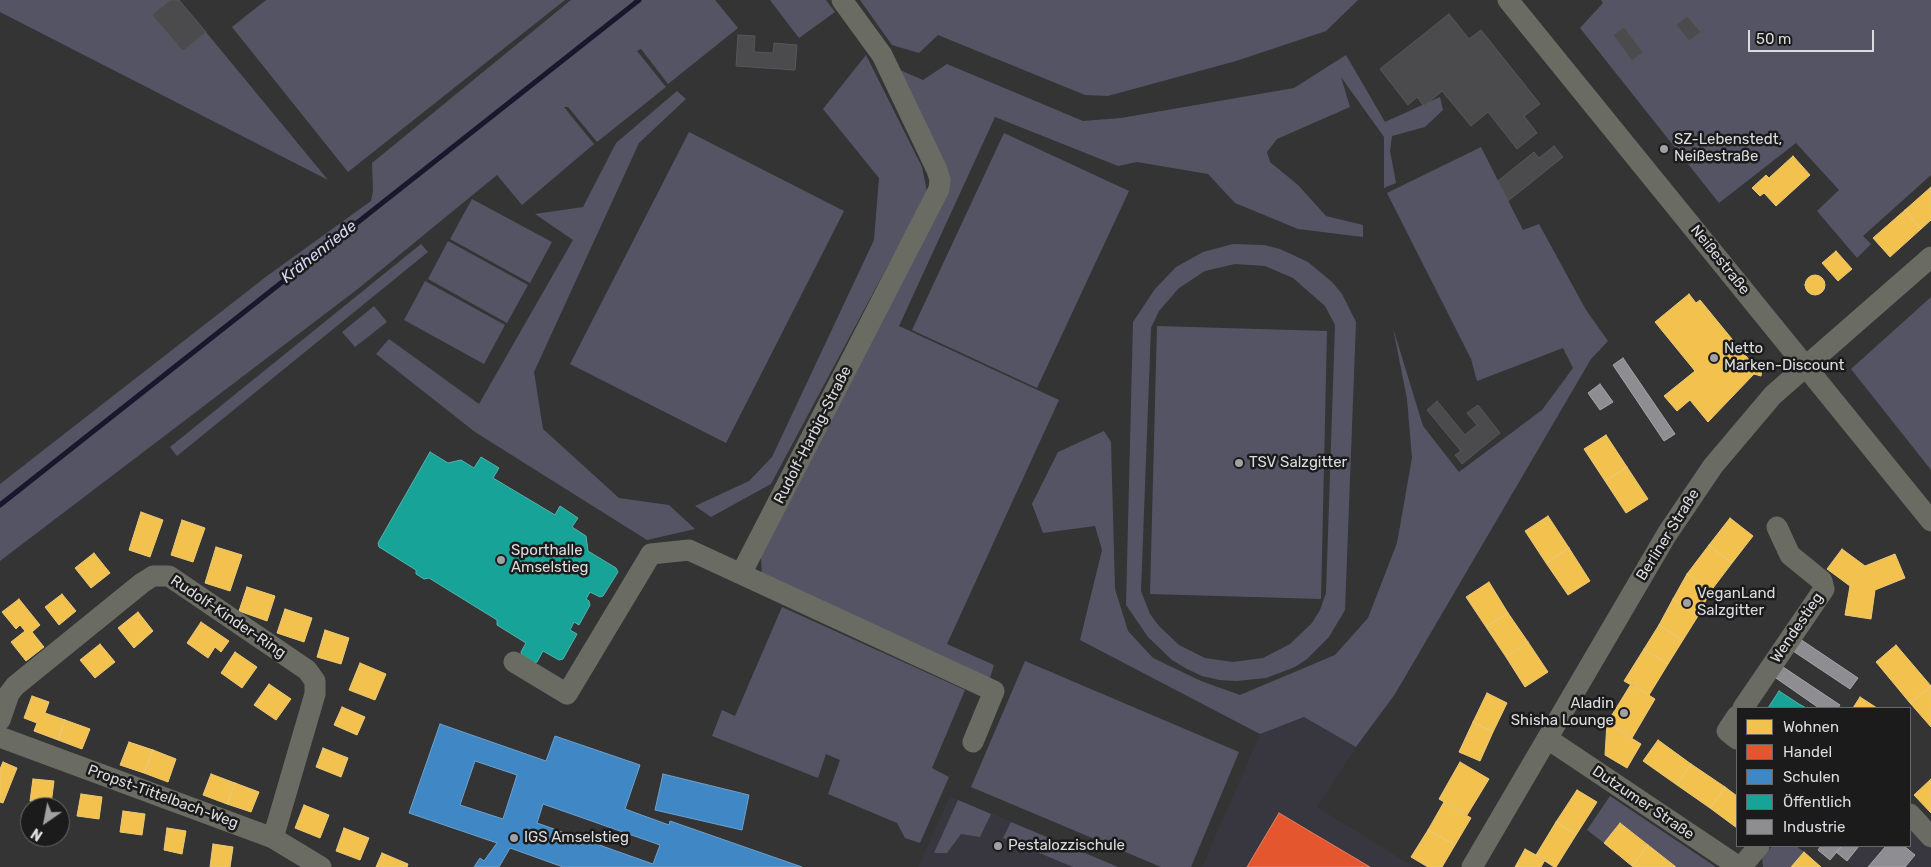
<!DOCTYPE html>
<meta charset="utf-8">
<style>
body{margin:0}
#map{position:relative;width:1931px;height:867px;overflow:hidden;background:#343435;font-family:Rubik,sans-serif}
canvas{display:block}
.legend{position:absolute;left:1736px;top:707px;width:175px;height:140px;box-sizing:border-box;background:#1b1b1c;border:1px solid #68686a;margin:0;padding:6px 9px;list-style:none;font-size:15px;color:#dcdcde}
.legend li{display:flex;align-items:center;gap:10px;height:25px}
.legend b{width:25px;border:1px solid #68686a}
.north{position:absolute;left:20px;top:797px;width:50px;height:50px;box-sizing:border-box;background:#1b1b1c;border:1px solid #68686a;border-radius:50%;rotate:213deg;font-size:14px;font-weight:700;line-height:20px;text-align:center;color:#dcdcde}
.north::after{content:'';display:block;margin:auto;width:18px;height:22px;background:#a1a1a3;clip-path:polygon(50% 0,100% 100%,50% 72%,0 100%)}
.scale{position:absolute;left:1748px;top:30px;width:126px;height:22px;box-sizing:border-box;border:2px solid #dcdcde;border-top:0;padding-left:6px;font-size:15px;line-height:18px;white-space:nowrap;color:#dcdcde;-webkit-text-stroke:4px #1b1b1c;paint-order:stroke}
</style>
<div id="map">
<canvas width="1931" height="867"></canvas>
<ul class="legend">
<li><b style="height:14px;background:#f2c14e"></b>Wohnen</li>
<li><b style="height:14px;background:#e4572e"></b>Handel</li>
<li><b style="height:14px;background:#3f88c5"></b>Schulen</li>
<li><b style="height:14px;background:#17a398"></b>Öffentlich</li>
<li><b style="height:14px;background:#8d8d92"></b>Industrie</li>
</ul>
<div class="north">N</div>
<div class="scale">50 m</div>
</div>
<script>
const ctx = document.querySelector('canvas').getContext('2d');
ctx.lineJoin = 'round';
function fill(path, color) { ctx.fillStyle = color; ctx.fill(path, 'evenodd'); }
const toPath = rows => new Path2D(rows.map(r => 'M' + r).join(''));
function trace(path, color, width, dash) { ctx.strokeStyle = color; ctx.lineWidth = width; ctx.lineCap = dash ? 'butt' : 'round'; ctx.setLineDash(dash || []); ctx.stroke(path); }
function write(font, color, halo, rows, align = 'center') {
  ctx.font = font + ' Rubik,sans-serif'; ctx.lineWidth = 5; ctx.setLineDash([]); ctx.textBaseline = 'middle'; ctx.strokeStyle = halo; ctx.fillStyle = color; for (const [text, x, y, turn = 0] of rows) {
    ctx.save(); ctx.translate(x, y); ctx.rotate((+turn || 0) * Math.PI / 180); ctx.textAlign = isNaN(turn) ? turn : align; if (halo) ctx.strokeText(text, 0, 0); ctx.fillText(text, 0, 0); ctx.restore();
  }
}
const built = toPath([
 [1304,717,1356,747,1317,807,1414,867,1202,867,1260,734],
 [950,796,1118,867,918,867],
 [1910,814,1931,837,1931,867,1853,867,1837,852,1830,860,1813,846,1910,846]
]);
const green = toPath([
 [0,0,170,0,152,15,183,51,206,32,328,180,0,12],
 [266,0,565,0,348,172,232,27],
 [571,0,715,0,738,28,668,84,641,49,637,51,666,87,597,142,568,107,564,107,594,144,522,205,497,175,359,288,0,561,0,484,267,276,371,201,373,191,372,163],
 [770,0,826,0,835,12,799,38],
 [860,0,1358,0,1326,31,1236,61,1108,96,1085,95,938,35,919,53,892,45],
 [1601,0,1931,0,1931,175,1863,236,1871,244,1857,258,1817,211,1839,190,1796,143,1719,203,1580,28,1603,3],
 [866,55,922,167,927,192,771,484,711,517,695,506,749,481,772,457,874,240,879,178,823,109],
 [1346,55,1385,122,1440,97,1443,110,1425,127,1392,136,1390,151,1396,183,1384,188,1384,137,1341,77,1350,107,1277,139,1267,152,1270,162,1298,185,1326,216,1363,225,1363,237,1298,229,1235,203,1208,174,1137,162,1118,166,995,117,899,326,1059,400,947,644,994,665,989,681,762,577,761,557,947,191,900,70,923,80,947,64,1083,121,1121,118,1294,88],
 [677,91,686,99,639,143,534,372,543,429,619,498,669,505,695,529,647,540,475,432,376,354,389,339,479,404,573,240,535,214,583,207,616,143],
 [689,132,844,211,726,443,570,364],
 [1004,133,1129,191,1037,388,912,330],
 [1481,147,1523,230,1539,224,1586,310,1608,341,1591,359,1395,694,1356,747,1304,717,1260,734,1080,640,1102,550,1095,526,1043,533,1032,504,1058,452,1104,431,1111,442,1115,589,1128,631,1153,658,1201,681,1240,695,1335,655,1368,618,1397,543,1412,458,1407,399,1393,328,1423,426,1459,472,1542,410,1573,368,1563,348,1477,381,1471,359,1387,193],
 [472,199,552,242,530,283,450,239],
 [448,241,528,285,507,323,428,279],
 [421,244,428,252,177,456,170,447],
 [1233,244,1264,245,1280,249,1308,262,1332,282,1342,294,1356,322,1345,610,1329,637,1307,659,1295,667,1266,678,1236,681,1219,680,1202,676,1187,669,1172,660,1148,637,1126,605,1133,322,1155,289,1176,267,1203,252],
 [1235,264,1265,266,1293,278,1325,306,1335,325,1326,593,1320,610,1312,623,1290,644,1263,658,1233,662,1205,658,1179,645,1159,626,1150,614,1141,591,1151,328,1159,311,1179,288,1205,271],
 [425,281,505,325,484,364,404,320],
 [1931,297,1931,470,1851,369],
 [374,306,387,322,355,347,342,332],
 [1157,326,1327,331,1321,599,1150,594],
 [782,607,965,690,932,768,949,777,920,843,905,838,897,823,828,794,840,760,826,754,818,778,712,736,722,710,735,716],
 [1025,661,1239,752,1191,867,1161,867,971,787],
 [1610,796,1716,867,1676,867,1620,823,1604,843,1587,830],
 [958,800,991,814,980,837,961,834,947,853,934,853],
 [1011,822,1118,867,1073,867,1003,838],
 [1772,846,1796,846,1804,852,1791,867,1763,867,1762,858]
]);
const homes = toPath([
 [1793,156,1810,175,1776,206,1764,193,1760,196,1752,188,1766,175,1769,178,1793,156],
 [1931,187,1931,220,1921,229,1905,210,1931,187],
 [1905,210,1921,229,1890,257,1873,238,1905,210],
 [1836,251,1852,269,1838,281,1822,263,1836,251],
 '1805 285a10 10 0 1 1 20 0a10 10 0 1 1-20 0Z',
 [1689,294,1696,303,1700,300,1755,367,1762,369,1761,376,1754,374,1708,422,1690,400,1677,411,1664,396,1695,371,1655,322,1689,294],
 [1606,435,1627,467,1605,481,1584,449,1606,435],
 [1627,467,1648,499,1626,513,1605,481,1627,467],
 [141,512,163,520,150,557,129,550,141,512],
 [1548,516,1569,548,1546,563,1525,531,1548,516],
 [1730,518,1753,536,1732,563,1709,545,1730,518],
 [182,520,205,528,193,562,171,555,182,520],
 [1709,545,1732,563,1710,592,1687,574,1709,545],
 [216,547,242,555,230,591,205,583,216,547],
 [1569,548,1590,581,1568,595,1546,563,1569,548],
 [1842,549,1865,566,1895,554,1905,578,1875,590,1871,619,1845,615,1850,586,1827,569,1842,549],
 [94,553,110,573,91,588,75,568,94,553],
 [1687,574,1710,592,1698,616,1673,599,1687,574],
 [1489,582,1508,613,1486,627,1466,597,1489,582],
 [247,587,275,596,267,621,239,611,247,587],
 [62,594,76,611,59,625,45,607,62,594],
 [19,599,40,625,32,632,44,647,26,661,11,642,25,631,20,625,16,629,2,612,19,599],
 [1673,599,1698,616,1683,640,1659,625,1673,599],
 [285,609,312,618,304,642,277,633,285,609],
 [138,612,153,631,134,648,118,628,138,612],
 [1508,613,1528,642,1506,657,1486,627,1508,613],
 [201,622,229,641,221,652,215,647,208,658,187,643,201,622],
 [1659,625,1683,640,1668,664,1644,649,1659,625],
 [325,630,349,638,341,664,317,657,325,630],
 [1528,642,1548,672,1525,687,1506,657,1528,642],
 [100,644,115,662,95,678,80,660,100,644],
 [1896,645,1931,686,1910,703,1876,662,1896,645],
 [1644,649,1668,664,1649,695,1624,681,1644,649],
 [235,652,257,667,242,688,221,673,235,652],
 [360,663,386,674,375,700,349,690,360,663],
 [269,684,291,699,276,720,254,705,269,684],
 [1631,684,1655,699,1632,738,1607,723,1631,684],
 [1931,686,1931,727,1910,703,1931,686],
 [1487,693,1507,703,1493,732,1473,722,1487,693],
 [32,696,49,702,45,713,65,720,58,740,34,731,37,723,24,718,32,696],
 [1860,697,1877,708,1853,708,1860,697],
 [342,707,365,717,357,735,334,725,342,707],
 [65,720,90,729,82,749,58,740,65,720],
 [1473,722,1493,732,1480,761,1459,752,1473,722],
 [1607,723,1641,744,1627,768,1605,755,1607,723],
 [1658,740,1691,764,1677,785,1643,761,1658,740],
 [129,742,153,750,144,773,120,765,129,742],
 [323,748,348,758,341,777,316,767,323,748],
 [153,750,176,759,168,782,144,773,153,750],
 [3,762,17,768,3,803,0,802,0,769,3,762],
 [1460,762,1489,779,1467,815,1439,799,1460,762],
 [1691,764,1725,787,1710,808,1677,785,1691,764],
 [211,774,235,783,227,804,203,795,211,774],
 [33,779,54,781,51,804,30,801,33,779],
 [1931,779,1931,813,1914,795,1931,779],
 [235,783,259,792,251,812,227,804,235,783],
 [1725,787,1737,796,1737,828,1710,808,1725,787],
 [1577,790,1597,802,1576,835,1556,822,1577,790],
 [81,794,102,797,99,819,77,816,81,794],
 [1444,802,1471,818,1455,845,1428,830,1444,802],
 [304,805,329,815,320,838,295,828,304,805],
 [123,811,145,814,142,835,120,832,123,811],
 [1556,822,1576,835,1556,867,1554,867,1536,855,1556,822],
 [1620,823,1648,845,1632,866,1604,843,1620,823],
 [167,828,186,831,182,854,164,850,167,828],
 [344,828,369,838,360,860,336,851,344,828],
 [1428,830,1455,845,1442,867,1428,867,1411,857,1428,830],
 [213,844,233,847,230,867,210,867,213,844],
 [1648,845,1676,867,1634,867,1632,866,1648,845],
 [1525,849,1545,860,1541,867,1515,867,1525,849],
 [1804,852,1821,867,1791,867,1804,852],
 [382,853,408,864,407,867,376,867,382,853]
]);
const shops = toPath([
 [1279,813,1370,867,1247,867,1279,813]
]);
const schools = toPath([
 [440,724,546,761,555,736,640,765,625,809,669,825,670,821,802,867,563,867,510,848,499,867,474,867,480,858,484,861,497,843,409,813,440,724],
 [475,761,517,775,503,819,460,805,475,761],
 [543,804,660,845,653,864,537,823,543,804],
 [663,774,749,795,742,830,655,810,663,774]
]);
const public = toPath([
 [430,452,448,463,461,460,474,468,481,457,499,468,493,478,555,515,560,506,578,518,572,527,586,536,588,551,616,568,618,572,603,596,600,597,590,592,586,599,589,601,590,605,579,625,574,622,570,630,577,634,563,659,559,660,543,651,537,662,533,663,522,657,521,652,526,643,497,625,497,620,429,578,424,579,416,574,416,570,379,547,378,543,430,452],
 [1779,691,1799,704,1806,708,1768,708,1779,691]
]);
const industry = toPath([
 [1623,358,1675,434,1664,441,1613,365,1623,358],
 [1600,384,1613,402,1600,410,1588,393,1600,384],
 [1797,637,1858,678,1850,689,1790,649,1797,637],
 [1780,665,1840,705,1838,708,1819,708,1773,676,1780,665],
 [1821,846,1842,846,1830,860,1818,850,1821,846],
 [1842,846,1859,846,1847,861,1836,852,1842,846],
 [1886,846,1904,846,1915,855,1905,867,1868,867,1886,846]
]);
const stream = toPath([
 [0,505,639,0]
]);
const building = toPath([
 [170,0,179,0,206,32,183,51,152,15,170,0],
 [1449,14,1469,39,1481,30,1540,104,1524,116,1537,133,1517,149,1488,112,1471,126,1442,91,1424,106,1417,97,1408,105,1380,69,1449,14],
 [1687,16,1701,32,1689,41,1676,25,1687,16],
 [1624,27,1643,52,1632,61,1613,35,1624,27],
 [738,35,755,36,754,52,773,53,774,43,797,45,795,70,736,66,738,35],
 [1554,146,1563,157,1508,201,1498,181,1534,152,1539,158,1554,146],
 [1437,401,1465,435,1477,425,1467,413,1478,405,1500,433,1462,464,1455,455,1461,451,1427,410,1437,401]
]);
const minor = toPath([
 [842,0,882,55,937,170,940,180,939,189,741,574,994,691,973,742],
 [1508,0,1931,521],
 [514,662,567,694,651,554,689,550,741,574],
 [1743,708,1824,589,1822,581,1790,555,1777,527],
 [1737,716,1727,731,1737,739],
 [0,720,9,694,15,686,142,583,153,576,169,576,307,670,315,681,315,694,273,838],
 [0,737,273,838,321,867],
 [1548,739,1739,867],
 [1910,814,1931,837],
 [1472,867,1667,534,1713,466,1773,395,1931,257],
 [1741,867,1759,846]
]);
const markers = [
 [1664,149,5,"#a1a1a3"],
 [1714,358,5,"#a1a1a3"],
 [1239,463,5,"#a1a1a3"],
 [501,560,5,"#a1a1a3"],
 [1687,603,5,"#a1a1a3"],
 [1624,713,5,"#a1a1a3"],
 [514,838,5,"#a1a1a3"],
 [998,846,5,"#a1a1a3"]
];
const poiNames = [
 ["SZ-Lebenstedt,",1674,140],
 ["Neißestraße",1674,157],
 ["Netto",1724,349],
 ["Marken-Discount",1724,366],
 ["TSV Salzgitter",1249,463],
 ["Sporthalle",511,551],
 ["Amselstieg",511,568],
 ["VeganLand",1697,594],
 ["Salzgitter",1697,611],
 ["Aladin",1614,704,"right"],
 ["Shisha Lounge",1614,721,"right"],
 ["IGS Amselstieg",524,838],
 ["Pestalozzischule",1008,846]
];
const streetNames = [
 ["Neißestraße",1720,260,51],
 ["Rudolf-Harbig-Straße",813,435,-63],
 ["Berliner Straße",1668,535,-58],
 ["Rudolf-Kinder-Ring",228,617,34],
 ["Wendestieg",1797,628,-56],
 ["Propst-Tittelbach-Weg",163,797,20],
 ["Dutzumer Straße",1643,803,34]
];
const waterNames = [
 ["Krähenriede",319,252,-38]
];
fill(built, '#383740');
fill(green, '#555465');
fill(homes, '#f2c14e');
trace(homes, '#ebc979', 1);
fill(shops, '#e4572e');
trace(shops, '#e27f63', 1);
fill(schools, '#3f88c5');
trace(schools, '#6ea1cc', 1);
fill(public, '#17a398');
trace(public, '#52b4ad', 1);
fill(industry, '#8d8d92');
trace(industry, '#a5a5a9', 1);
trace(stream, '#1a162d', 5);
fill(building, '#4b4b4d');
trace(building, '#575758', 1);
trace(minor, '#6a6c63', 21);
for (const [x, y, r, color] of markers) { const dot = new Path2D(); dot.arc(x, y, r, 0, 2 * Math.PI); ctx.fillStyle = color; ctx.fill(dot); trace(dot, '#1b1b1c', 2); }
write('15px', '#dcdcde', '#1b1b1c', poiNames, 'left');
write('15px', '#dcdcde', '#1b1b1c', streetNames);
write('italic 16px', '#d7d5f7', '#1b1b1c', waterNames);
</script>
